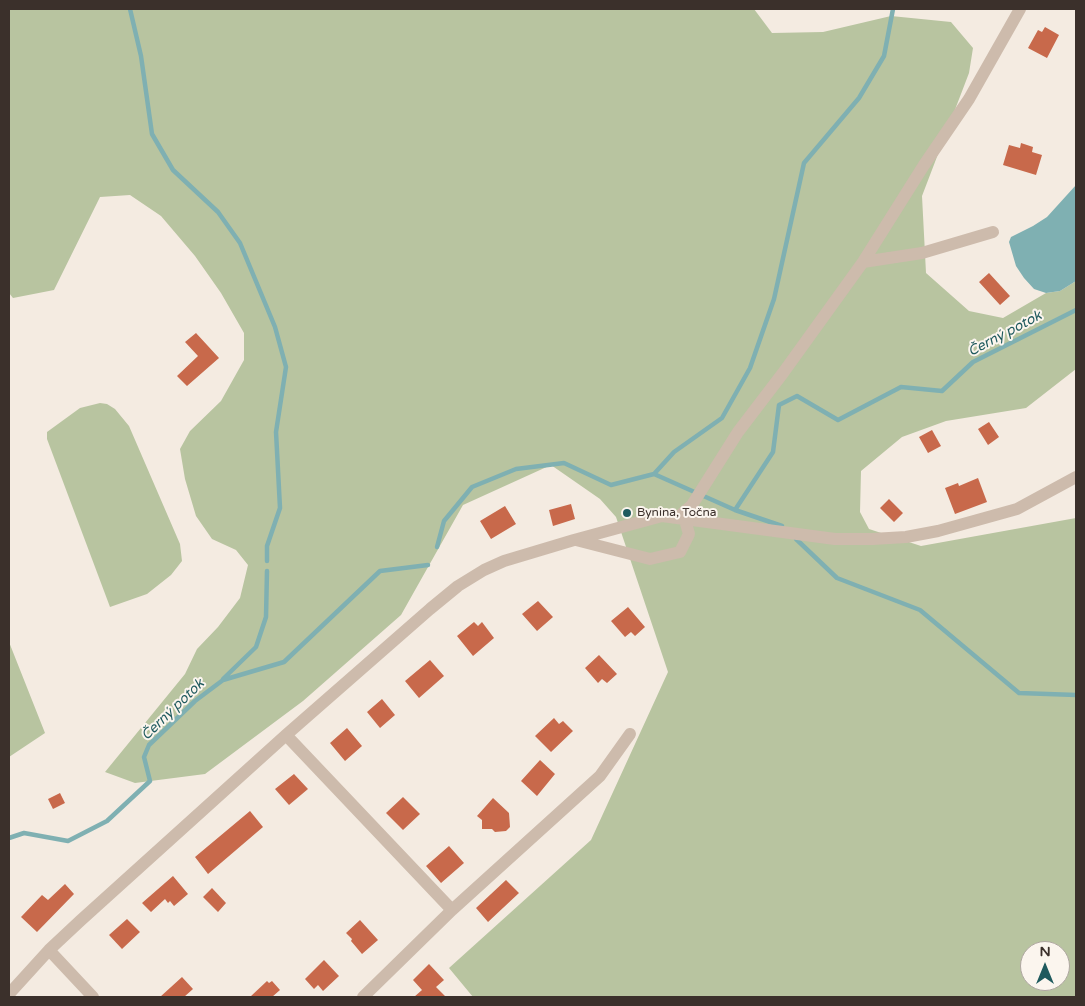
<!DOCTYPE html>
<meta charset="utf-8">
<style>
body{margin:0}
#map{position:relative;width:1085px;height:1006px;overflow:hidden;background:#f4ebe1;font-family:"Varela Round",sans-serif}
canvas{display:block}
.frame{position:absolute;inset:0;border:10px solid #3b302b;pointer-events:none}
.north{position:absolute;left:1020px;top:941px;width:50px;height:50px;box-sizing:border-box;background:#fbf5ee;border:1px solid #aea6a0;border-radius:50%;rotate:0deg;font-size:14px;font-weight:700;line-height:20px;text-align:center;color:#3b302b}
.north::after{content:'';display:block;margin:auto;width:18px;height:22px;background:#1f5a5e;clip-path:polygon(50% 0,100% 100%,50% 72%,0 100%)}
</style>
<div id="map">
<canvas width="1085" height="1006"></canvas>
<div class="frame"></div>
<div class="north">N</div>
</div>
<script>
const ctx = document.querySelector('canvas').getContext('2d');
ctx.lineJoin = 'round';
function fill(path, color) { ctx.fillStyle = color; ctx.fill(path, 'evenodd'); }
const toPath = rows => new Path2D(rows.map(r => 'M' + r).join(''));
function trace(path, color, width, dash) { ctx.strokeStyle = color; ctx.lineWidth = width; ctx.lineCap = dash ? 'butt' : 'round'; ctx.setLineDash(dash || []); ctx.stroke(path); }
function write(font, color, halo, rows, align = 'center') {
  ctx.font = font + ' "Varela Round",sans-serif'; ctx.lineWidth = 4; ctx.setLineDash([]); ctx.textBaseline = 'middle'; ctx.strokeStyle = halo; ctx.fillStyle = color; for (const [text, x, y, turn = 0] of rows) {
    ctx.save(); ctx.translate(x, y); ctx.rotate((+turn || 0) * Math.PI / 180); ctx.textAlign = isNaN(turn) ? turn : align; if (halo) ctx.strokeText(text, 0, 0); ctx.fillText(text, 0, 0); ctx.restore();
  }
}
const green = toPath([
 [9,9,754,9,772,33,823,32,891,16,951,22,973,48,969,73,922,196,926,273,969,311,1003,318,1046,293,1060,291,1076,281,1076,369,1026,408,946,421,902,437,861,471,860,512,869,529,921,546,1076,518,1076,997,473,997,449,968,591,840,668,672,616,517,600,499,551,465,463,505,401,615,303,701,205,774,135,783,105,772,185,674,197,649,218,627,240,598,248,565,236,550,212,539,196,516,185,479,180,449,190,431,221,401,244,360,244,333,221,293,195,256,161,216,130,195,100,197,54,290,13,298,9,293],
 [1030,951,1060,951,1060,981,1030,981],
 [100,403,107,404,115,409,129,426,180,544,182,561,171,575,147,594,110,607,47,439,47,432,80,408],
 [9,642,45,733,9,757]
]);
const water = toPath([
 [1076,185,1076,281,1060,291,1046,293,1034,289,1024,278,1016,266,1009,242,1011,237,1033,226,1047,217]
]);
const stream = toPath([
 [130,9,141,56,152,134,173,170,218,212,240,243,275,327,286,367,276,432,280,508,267,546,267,561],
 [654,474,674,452,722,418,750,368,774,299,804,163,859,98,884,56,893,9],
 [735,510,782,526],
 [796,539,837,578,920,610,1019,693,1076,695],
 [437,547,444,521,472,487,516,469,564,463,611,485,654,474,735,510,773,452,779,405,797,396,838,420,901,387,942,391,973,362,1076,310],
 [223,679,256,647,266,617,267,571],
 [9,838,24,833,68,841,107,821,150,781,144,757,149,745,195,701,223,680,284,662,380,571,428,565]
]);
const building = toPath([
 [1045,27,1059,35,1047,58,1028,48,1038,30,1042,32],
 [1021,143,1033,147,1032,152,1042,155,1036,175,1003,165,1009,145,1020,148],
 [989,273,1010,296,1000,305,979,282],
 [196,333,219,358,187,386,177,376,198,356,185,342],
 [989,422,999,437,988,445,978,429],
 [932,430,941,446,928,453,919,437],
 [978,478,987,502,955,514,945,488,958,483,959,486],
 [889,499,903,513,894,522,880,508],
 [571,504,575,519,553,526,549,510],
 [505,506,516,524,491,539,480,521],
 [538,601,553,617,537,631,522,614],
 [628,607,645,627,635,636,631,632,625,637,611,621],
 [474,622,478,626,482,622,494,638,473,656,457,636],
 [599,655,617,674,607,683,602,679,598,683,585,668],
 [430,660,444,676,419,698,405,681],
 [382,699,395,715,380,728,367,712],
 [554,718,559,724,563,721,573,731,551,752,535,736],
 [347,728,362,746,345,761,330,743],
 [540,760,555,774,537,796,521,781],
 [294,774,308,789,289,805,275,789],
 [60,793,65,803,53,809,48,799],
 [403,797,420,814,403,830,386,813],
 [493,798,509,813,510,827,506,831,495,832,492,829,482,829,482,820,477,816],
 [250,811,263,827,208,874,195,857],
 [449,846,464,863,441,883,426,866],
 [173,876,188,894,174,906,170,901,168,903,165,899,151,912,142,903],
 [506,880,519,893,488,922,476,908],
 [65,884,74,894,37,932,21,917,42,895,48,900],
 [212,888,226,903,218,912,203,897],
 [127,919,140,932,122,949,109,935],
 [360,920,378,940,362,954,351,941,352,939,346,933],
 [324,960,339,976,323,991,318,985,314,989,305,979],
 [429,964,444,980,436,987,446,997,414,997,422,990,413,980],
 [182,977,193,989,184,997,160,997],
 [267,981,269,983,272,981,280,990,272,997,250,997]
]);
const minor = toPath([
 [863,262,922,253,993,232],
 [677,518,692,505,738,432,783,373,863,262,924,165,969,99,1020,9],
 [576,540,650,559,680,552,689,534,685,520],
 [286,735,452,910],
 [49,950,93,997],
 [9,994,49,950,80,921,286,735,430,609,458,586,484,570,504,561,574,540,662,516,835,539,872,539,906,537,938,531,1017,509,1076,477],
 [363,997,452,910,600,776,630,734]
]);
const markers = [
 [627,513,5,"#1f5a5e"]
];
const poiNames = [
 ["Bynina, Točna",637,513]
];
const waterNames = [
 ["Černý potok",1005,334,-28],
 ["Černý potok",173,710,-44]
];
fill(green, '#b8c4a0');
fill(water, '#7fb0b2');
trace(stream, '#7fb0b2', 4.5);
fill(building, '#c8694b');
trace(minor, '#cdbbac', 12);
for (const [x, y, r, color] of markers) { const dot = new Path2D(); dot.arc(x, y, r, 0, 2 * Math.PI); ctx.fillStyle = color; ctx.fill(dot); trace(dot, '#fbf5ee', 2); }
write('12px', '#3b302b', '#fbf5ee', poiNames, 'left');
write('italic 14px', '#1f5a5e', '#fbf5ee', waterNames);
</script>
